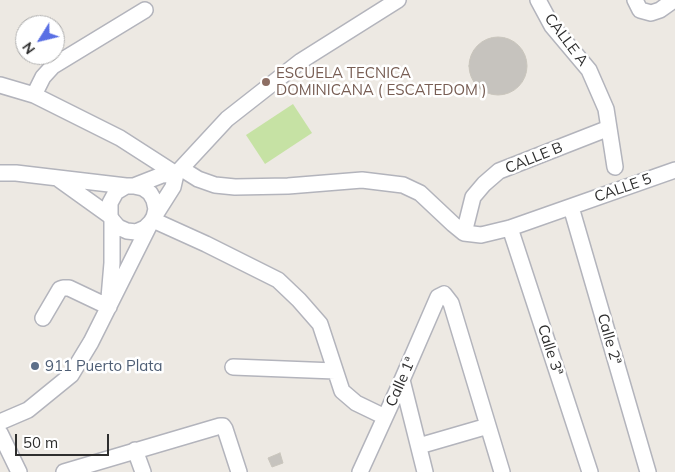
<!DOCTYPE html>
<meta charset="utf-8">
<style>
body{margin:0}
#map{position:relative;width:675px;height:472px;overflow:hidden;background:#ede9e3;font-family:Mulish,sans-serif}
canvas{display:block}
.north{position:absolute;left:15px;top:15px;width:50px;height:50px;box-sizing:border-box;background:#fff;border:1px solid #ababab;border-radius:50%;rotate:234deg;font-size:14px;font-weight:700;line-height:20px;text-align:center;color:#2e2e2e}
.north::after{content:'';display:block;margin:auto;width:18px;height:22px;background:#596fe4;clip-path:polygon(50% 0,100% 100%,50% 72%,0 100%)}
.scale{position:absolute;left:15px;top:434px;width:94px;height:22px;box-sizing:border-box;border:2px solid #2e2e2e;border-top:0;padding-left:6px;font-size:15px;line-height:18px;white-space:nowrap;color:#2e2e2e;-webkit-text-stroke:4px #fff;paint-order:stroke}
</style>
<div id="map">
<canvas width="675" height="472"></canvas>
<div class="north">N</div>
<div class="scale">50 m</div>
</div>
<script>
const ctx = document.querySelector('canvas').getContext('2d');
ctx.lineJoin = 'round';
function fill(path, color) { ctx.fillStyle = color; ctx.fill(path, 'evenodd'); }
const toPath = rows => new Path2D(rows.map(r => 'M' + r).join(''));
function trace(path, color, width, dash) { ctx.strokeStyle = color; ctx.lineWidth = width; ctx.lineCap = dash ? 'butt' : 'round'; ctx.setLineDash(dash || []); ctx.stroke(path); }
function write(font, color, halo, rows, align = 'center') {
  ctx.font = font + ' Mulish,sans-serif'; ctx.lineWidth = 5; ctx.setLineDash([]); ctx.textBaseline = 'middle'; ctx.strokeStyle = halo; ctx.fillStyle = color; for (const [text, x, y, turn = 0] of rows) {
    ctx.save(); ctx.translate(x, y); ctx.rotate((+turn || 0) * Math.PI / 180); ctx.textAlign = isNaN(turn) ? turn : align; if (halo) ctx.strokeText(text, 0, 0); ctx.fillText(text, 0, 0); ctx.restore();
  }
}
const pitch = toPath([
 [293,104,312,133,265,164,246,135]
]);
const building = toPath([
 '469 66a29 29 0 1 1 58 0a29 29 0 1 1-58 0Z',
 [280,453,283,463,272,467,268,458,280,453]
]);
const minor = toPath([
 [538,0,552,26,589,70,606,109,615,167],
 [635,0,640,10,651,13,660,10,674,0],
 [0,85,34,95,120,138,176,174],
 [34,95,43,77,53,66,145,10],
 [182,169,198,179,215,185,235,187,288,186,362,180,403,185,420,193,453,224,464,233,481,235,510,228,675,170],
 [0,173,16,173,126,186],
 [57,178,110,216,112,220,118,227,127,231,136,232,145,228,151,222,154,217,156,209,154,200,150,193,143,188,134,186,126,186,116,192,110,203,110,216],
 [134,186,162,175,176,174],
 [571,207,648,472],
 [154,217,173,187,176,174,227,119,301,61,398,0],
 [153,220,206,244,278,280,299,300,320,324,342,391,356,403,385,417],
 [510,228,590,472],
 [464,233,473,197,484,184,499,171,609,128],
 [109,298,112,263,112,220],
 [43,318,60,289,63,288,69,288,109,307],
 [233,367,335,371],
 [402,380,425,472],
 [0,422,28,410,71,375,91,342,151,222],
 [0,433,19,472],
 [419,446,488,426],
 [135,450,143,472],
 [64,472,220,426,223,426,225,429,239,472],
 [360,472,402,380,438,297,444,294,451,303,502,472]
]);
const markers = [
 [266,82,5,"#8d6e63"],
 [35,366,5,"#5c6f8a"]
];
const streetNames = [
 ["CALLE A",566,40,53],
 ["CALLE B",534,158,-22],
 ["CALLE 5",623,188,-19],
 ["Calle 2ª",609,339,74],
 ["Calle 3ª",550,350,72],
 ["Calle 1ª",401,382,-66]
];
const educationNames = [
 ["ESCUELA TECNICA",276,73],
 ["DOMINICANA ( ESCATEDOM )",276,90]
];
const serviceNames = [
 ["911 Puerto Plata",45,366]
];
fill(pitch, '#c6e2a4');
fill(building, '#c6c3be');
trace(building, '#c9c5bc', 1);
trace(minor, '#b3b4bc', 18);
trace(minor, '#fff', 15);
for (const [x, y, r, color] of markers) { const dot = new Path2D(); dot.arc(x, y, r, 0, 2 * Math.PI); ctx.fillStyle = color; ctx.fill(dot); trace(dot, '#fff', 2); }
write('15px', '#2e2e2e', '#fff', streetNames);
write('15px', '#785e54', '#fff', educationNames, 'left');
write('15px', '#4e5e75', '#fff', serviceNames, 'left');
</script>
